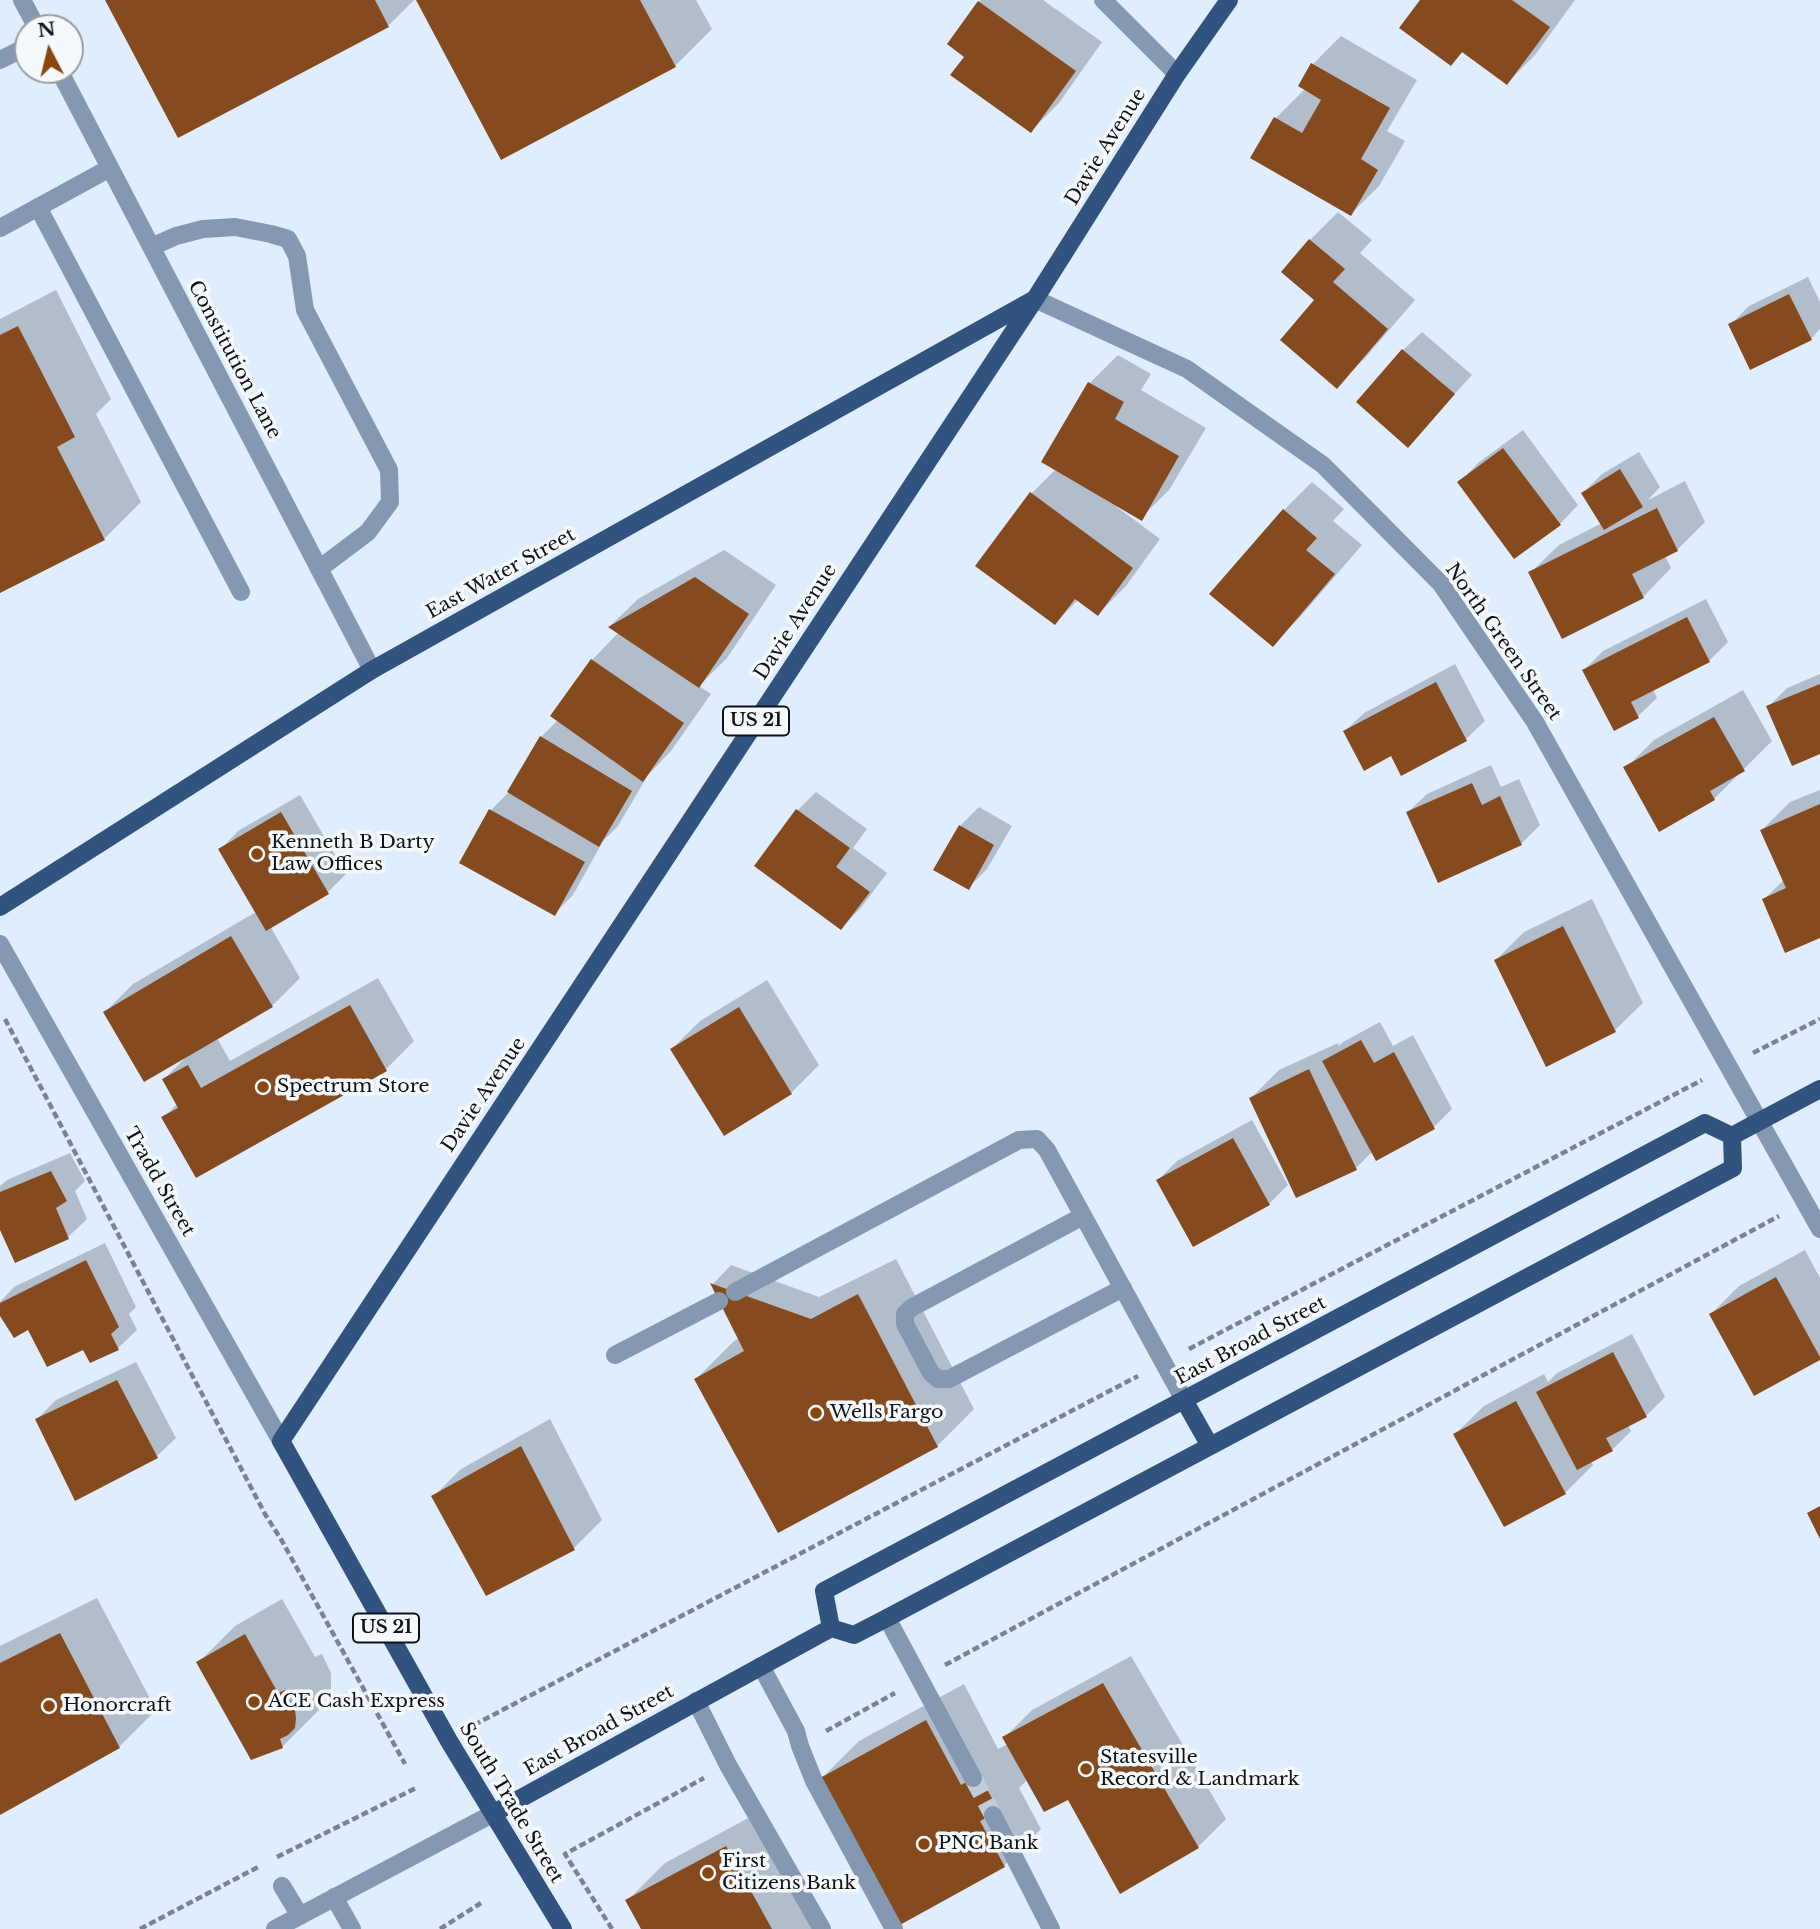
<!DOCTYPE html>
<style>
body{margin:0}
#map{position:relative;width:1820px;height:1929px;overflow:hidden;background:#dfedff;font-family:"Libre Baskerville",serif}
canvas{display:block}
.north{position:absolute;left:14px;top:14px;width:70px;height:70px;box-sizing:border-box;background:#f6f9fc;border:2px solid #999da1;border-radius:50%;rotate:353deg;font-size:19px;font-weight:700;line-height:28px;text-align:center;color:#0e1319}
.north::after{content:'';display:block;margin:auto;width:24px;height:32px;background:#884711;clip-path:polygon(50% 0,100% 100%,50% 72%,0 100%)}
</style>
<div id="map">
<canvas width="1820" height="1929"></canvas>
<div class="north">N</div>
</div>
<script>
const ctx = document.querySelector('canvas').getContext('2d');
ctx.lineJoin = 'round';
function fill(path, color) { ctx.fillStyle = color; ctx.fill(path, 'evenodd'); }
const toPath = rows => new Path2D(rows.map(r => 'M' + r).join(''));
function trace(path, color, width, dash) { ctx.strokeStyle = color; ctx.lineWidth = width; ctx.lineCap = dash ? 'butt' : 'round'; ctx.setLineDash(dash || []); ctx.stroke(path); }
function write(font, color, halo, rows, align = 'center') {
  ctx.font = font + ' "Libre Baskerville",serif'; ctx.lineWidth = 7; ctx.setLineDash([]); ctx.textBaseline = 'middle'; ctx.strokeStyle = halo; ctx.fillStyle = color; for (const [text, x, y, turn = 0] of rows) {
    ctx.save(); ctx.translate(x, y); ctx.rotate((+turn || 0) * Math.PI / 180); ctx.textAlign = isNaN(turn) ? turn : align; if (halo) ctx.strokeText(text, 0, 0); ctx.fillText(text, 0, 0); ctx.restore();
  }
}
const shadow = toPath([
 [107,0,414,0,388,26],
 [418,0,696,0,712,29,675,66],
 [981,0,1043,0,1102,42,1059,103,1031,131,966,56,979,2],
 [1422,0,1575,0,1535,55,1507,83,1464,51,1451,64],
 [1341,36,1417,80,1387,131,1405,141,1379,186,1351,214,1276,118,1305,89,1300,86,1313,64],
 [1338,212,1372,240,1360,253,1415,300,1365,358,1337,386,1317,299,1283,272,1310,240],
 [1808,277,1820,302,1820,329,1811,339,1730,325,1749,306],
 [56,290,111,399,96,414,141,502,104,539,0,591,0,319],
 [1422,332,1472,375,1408,445,1358,402,1403,350],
 [1118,355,1151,374,1141,390,1206,428,1169,490,1141,518,1118,505,1117,507,1160,539,1126,586,1098,614,1078,600,1055,623,978,565,1032,493,1056,469,1090,383],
 [1523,430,1578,505,1560,524,1460,482,1478,463],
 [1639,452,1660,487,1648,500,1685,481,1705,522,1677,550,1665,556,1671,568,1643,597,1530,573,1559,545,1602,523,1583,493,1602,474],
 [1312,482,1344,509,1333,521,1362,545,1300,617,1272,645,1284,510],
 [724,550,776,585,727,658,699,686,711,694,671,751,648,775,618,826,601,843,602,843,573,895,554,914,491,810,510,791,541,737,558,720,592,660,619,632,610,626,638,599],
 [1706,599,1728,642,1709,661,1653,689,1657,698,1638,716,1614,728,1584,670,1603,651],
 [1455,664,1485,721,1466,739,1391,754,1345,731,1364,713],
 [1820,674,1820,752,1768,707,1787,688],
 [1743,690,1772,741,1714,799,1626,768,1654,740],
 [1491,765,1501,787,1519,779,1540,825,1521,844,1408,812,1427,794],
 [1820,790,1820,936,1764,899,1784,880,1762,830,1790,802],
 [816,792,867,829,853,848,887,873,860,909,841,928,797,811],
 [300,795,346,874,328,892,270,926,300,978,272,1006,217,1038,230,1061,378,978,414,1041,386,1069,164,1117,178,1103,164,1079,187,1056,105,1012,133,984,256,912,220,850,238,831],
 [979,807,1012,826,987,869,968,888,960,826],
 [1592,899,1643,1003,1614,1031,1496,960,1524,932],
 [767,980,819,1065,791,1093,672,1049,700,1021],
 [1380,1022,1393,1046,1413,1035,1452,1109,1434,1127,1373,1151,1356,1168,1251,1098,1279,1070,1338,1043,1339,1046,1343,1042],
 [1252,1120,1288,1185,1269,1204,1158,1180,1177,1161],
 [70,1153,85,1181,75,1191,87,1219,68,1237,0,1226,0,1186,7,1180],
 [105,1243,136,1307,129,1314,137,1330,118,1348,90,1361,84,1347,0,1313,0,1302,14,1287],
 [1805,1250,1820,1278,1820,1358,1711,1314,1739,1286],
 [896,1259,974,1409,937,1446,696,1379,733,1342,739,1338,713,1284,731,1265,819,1297],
 [1632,1334,1665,1397,1646,1416,1628,1425,1631,1431,1612,1450,1591,1460,1593,1465,1565,1493,1455,1434,1484,1406,1544,1374,1548,1382,1557,1373],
 [136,1362,176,1438,157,1456,37,1419,56,1400],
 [550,1419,602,1520,574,1548,433,1497,461,1469],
 [97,1598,156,1710,119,1747,0,1813,0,1646],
 [282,1599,315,1657,322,1654,331,1673,331,1689,317,1704,319,1710,282,1747,198,1663,235,1626],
 [1131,1656,1226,1819,1198,1847,1069,1798,1028,1779,1019,1788,1041,1829,1004,1866,822,1778,859,1741,964,1684,998,1749,1008,1744,1004,1738,1032,1710],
 [763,1810,829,1929,643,1929,628,1900,665,1863]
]);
const building = toPath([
 [105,0,375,0,389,27,178,138],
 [416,0,640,0,676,67,501,160],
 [1420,0,1512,0,1550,27,1507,85,1462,52,1451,66,1399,28],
 [978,1,1076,71,1031,133,950,75,964,57,947,44],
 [1311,63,1390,108,1361,159,1378,170,1351,216,1250,158,1274,117,1302,133,1321,100,1298,86],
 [1309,239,1345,269,1333,282,1388,329,1337,389,1280,340,1314,300,1281,272],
 [1789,294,1812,340,1750,370,1728,324],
 [18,326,75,437,57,447,105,540,0,593,0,335],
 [1402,349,1455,394,1408,448,1356,402],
 [1088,382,1124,402,1115,419,1179,456,1142,521,1041,462],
 [1503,448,1561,525,1514,559,1457,482],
 [1620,469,1643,507,1604,530,1581,493],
 [1030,492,1133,568,1098,616,1075,599,1055,625,975,566],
 [1657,508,1678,551,1632,574,1644,598,1562,639,1528,572],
 [1283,509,1317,538,1306,550,1335,574,1273,647,1209,594],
 [695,577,749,614,699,688,608,627],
 [1687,617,1710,662,1631,702,1639,718,1614,731,1582,670],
 [591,659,684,723,643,782,550,716],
 [1436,682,1467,741,1401,776,1391,756,1364,771,1343,731],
 [1820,684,1820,754,1792,766,1766,706],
 [1714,717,1745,771,1710,791,1715,800,1659,832,1623,767],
 [540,736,632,791,599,847,507,792],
 [1472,783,1482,805,1500,796,1522,845,1438,883,1406,812],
 [1820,804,1820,938,1785,953,1762,899,1786,888,1760,830],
 [489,809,585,862,555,916,459,863],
 [796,809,850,848,836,867,870,892,841,930,754,866],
 [281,812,329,894,266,931,218,849],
 [959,825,994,845,969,890,933,870],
 [1563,926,1616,1032,1546,1067,1494,960],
 [231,936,273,1007,144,1082,103,1012],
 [350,1005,387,1071,196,1178,161,1117,178,1108,162,1079,188,1065,201,1088],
 [739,1007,792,1094,724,1136,670,1049],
 [1361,1040,1374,1063,1394,1052,1435,1129,1376,1161,1322,1061],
 [1309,1069,1357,1170,1296,1198,1249,1098],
 [1233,1138,1270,1205,1193,1247,1156,1180],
 [51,1171,67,1201,56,1208,69,1239,15,1263,0,1230,0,1192],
 [86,1260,119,1327,111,1334,119,1350,90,1363,83,1350,47,1367,28,1330,14,1338,0,1316,0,1303],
 [1776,1277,1820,1357,1820,1360,1754,1396,1709,1314],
 [710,1283,811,1319,858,1294,938,1447,778,1533,694,1379,744,1351],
 [1613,1352,1647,1417,1606,1438,1613,1451,1577,1470,1536,1392],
 [117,1380,158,1458,75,1501,35,1419],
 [1516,1401,1566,1494,1504,1527,1453,1434],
 [521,1446,575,1550,486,1596,431,1496],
 [1820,1506,1820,1539,1807,1513],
 [60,1633,120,1748,0,1815,0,1663],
 [245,1634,278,1693,285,1690,295,1710,296,1718,295,1728,288,1735,280,1739,283,1748,251,1760,196,1662],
 [1103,1683,1199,1848,1120,1894,1068,1800,1044,1812,1002,1737],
 [926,1720,961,1785,979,1775,999,1811,980,1821,1005,1867,898,1926,820,1778],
 [726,1846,772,1929,641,1929,625,1900]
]);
const minorTunnel = toPath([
 [973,1778,993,1815]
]);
const path = toPath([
 [5,1019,265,1514,282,1541,405,1764],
 [1753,1053,1820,1019],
 [1189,1349,1702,1080],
 [945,1665,1779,1216],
 [474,1725,1138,1376],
 [826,1731,895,1693],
 [277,1857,416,1788],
 [140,1929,260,1866],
 [440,1929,481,1903],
 [612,1929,565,1854,704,1778]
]);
const minor = toPath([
 [22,0,37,28],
 [1103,0,1177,74],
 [0,60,28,46],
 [59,70,372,670],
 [38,207,241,592],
 [0,228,110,168],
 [151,247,176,236,203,229,235,227,271,234,288,239,297,256,305,310,389,470,390,502,368,532,319,569],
 [1035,299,1187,369,1323,465,1441,584,1535,722,1820,1229],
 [0,944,281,1441],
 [1083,1216,911,1308,905,1314,905,1324,931,1373,938,1379,949,1379,1123,1288],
 [735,1292,1019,1140,1037,1139,1047,1150,1184,1400],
 [615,1355,719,1301],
 [887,1618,973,1778],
 [761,1666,796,1731,800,1746,814,1781,894,1929],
 [696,1701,728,1765,822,1929],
 [993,1815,1051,1929],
 [282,1886,300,1916],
 [334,1897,352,1929],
 [275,1929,494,1813]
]);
const major = toPath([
 [0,907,372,670,1031,301],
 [1732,1136,1820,1089],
 [1184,1400,1210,1446],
 [831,1628,824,1591,1705,1123,1732,1136],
 [494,1813,831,1628,854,1635,887,1618,1733,1168,1732,1136],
 [563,1929,449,1741,281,1441,1035,299,1177,74,1229,0]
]);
const markers = [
 [257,854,7,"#884711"],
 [263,1087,7,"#884711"],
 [816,1413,7,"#884711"],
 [254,1702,7,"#884711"],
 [49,1706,7,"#884711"],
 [1086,1769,7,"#884711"],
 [924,1844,7,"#884711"],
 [708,1873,7,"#884711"]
];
const shields = [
 [756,721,66],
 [386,1628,66]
];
const shieldNames = [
 ["US 21",756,721],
 ["US 21",386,1628]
];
const streetNames = [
 ["Davie Avenue",1106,147,-58],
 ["Constitution Lane",234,360,62],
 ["East Water Street",501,574,-29],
 ["Davie Avenue",796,622,-57],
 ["North Green Street",1503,642,55],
 ["Davie Avenue",484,1095,-56],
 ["Tradd Street",159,1182,60],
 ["East Broad Street",1251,1341,-28],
 ["East Broad Street",599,1731,-29],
 ["South Trade Street",511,1803,59]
];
const poiNames = [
 ["Kenneth B Darty",271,843],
 ["Law Offices",271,865],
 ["Spectrum Store",277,1087],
 ["Wells Fargo",830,1413],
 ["ACE Cash Express",268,1702],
 ["Honorcraft",63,1706],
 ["Statesville",1100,1758],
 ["Record & Landmark",1100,1780],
 ["PNC Bank",938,1844],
 ["First",722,1862],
 ["Citizens Bank",722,1884]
];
fill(shadow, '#0003');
fill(building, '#854a1d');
trace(minorTunnel, '#c0ccdc', 18, [18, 9]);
trace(path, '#7a8490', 4.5, [7, 3.5]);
trace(minor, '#8598b2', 18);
trace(major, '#31537f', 18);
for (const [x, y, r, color] of markers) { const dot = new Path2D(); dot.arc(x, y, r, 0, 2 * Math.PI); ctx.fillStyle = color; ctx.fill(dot); trace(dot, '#f6f9fc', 2.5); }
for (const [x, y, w] of shields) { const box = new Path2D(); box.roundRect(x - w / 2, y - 14.5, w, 29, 5); ctx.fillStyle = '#f6f9fc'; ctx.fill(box); trace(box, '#0e1319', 2); }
write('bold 18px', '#0e1319', null, shieldNames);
write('19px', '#0e1319', '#f6f9fc', streetNames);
write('19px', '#0e1319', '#f6f9fc', poiNames, 'left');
</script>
